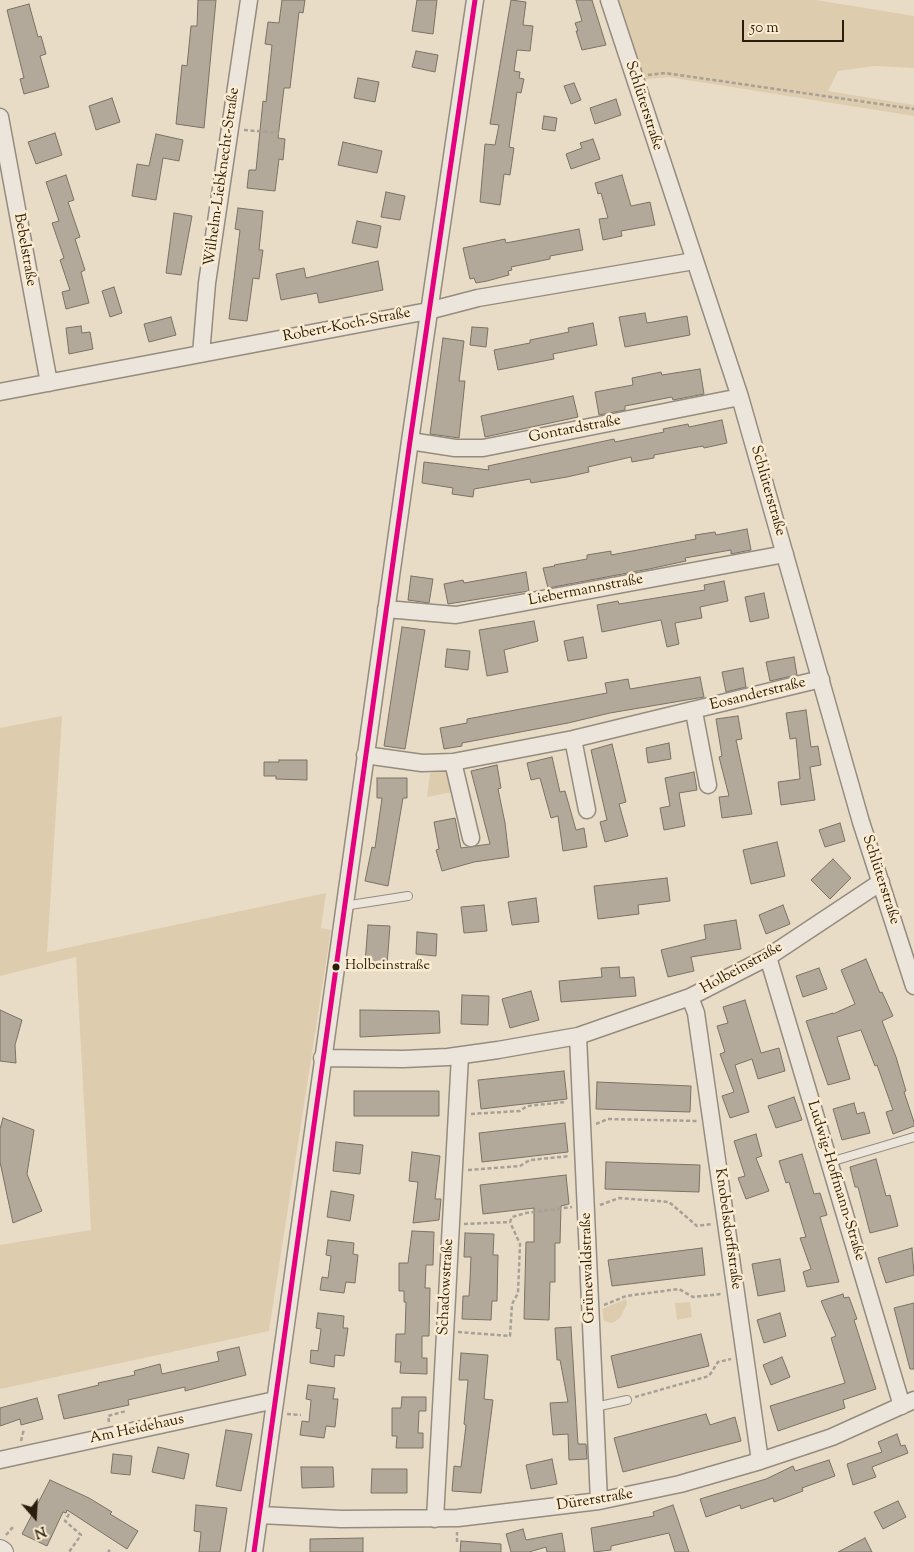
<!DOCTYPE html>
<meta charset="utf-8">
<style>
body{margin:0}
#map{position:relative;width:914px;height:1552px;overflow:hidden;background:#e9dcc7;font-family:"Sorts Mill Goudy",serif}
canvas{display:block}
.north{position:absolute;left:10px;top:1492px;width:50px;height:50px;-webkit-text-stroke:4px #faebd1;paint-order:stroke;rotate:161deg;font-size:14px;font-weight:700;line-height:20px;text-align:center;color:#291d0c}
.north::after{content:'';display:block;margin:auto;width:18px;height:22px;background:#291d0c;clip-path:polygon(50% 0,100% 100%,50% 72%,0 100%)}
.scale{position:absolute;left:742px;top:20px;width:102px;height:22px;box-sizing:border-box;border:2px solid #291d0c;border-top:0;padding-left:6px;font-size:15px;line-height:18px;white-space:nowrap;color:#291d0c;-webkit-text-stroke:4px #faebd1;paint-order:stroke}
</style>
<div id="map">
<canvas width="914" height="1552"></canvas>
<div class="north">N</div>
<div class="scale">50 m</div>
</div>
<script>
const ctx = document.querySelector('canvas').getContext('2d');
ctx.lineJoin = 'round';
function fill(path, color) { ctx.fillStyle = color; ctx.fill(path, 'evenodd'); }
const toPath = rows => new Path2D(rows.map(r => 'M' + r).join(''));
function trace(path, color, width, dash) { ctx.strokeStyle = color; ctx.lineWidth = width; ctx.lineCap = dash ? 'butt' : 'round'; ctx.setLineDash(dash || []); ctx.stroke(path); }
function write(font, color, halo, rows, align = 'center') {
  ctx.font = font + ' "Sorts Mill Goudy",serif'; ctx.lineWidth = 5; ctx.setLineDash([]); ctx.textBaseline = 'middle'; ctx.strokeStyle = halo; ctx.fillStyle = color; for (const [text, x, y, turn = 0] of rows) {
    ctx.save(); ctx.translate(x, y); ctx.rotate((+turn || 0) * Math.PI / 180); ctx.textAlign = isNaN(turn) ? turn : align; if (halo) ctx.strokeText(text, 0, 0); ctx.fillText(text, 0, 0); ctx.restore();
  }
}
const green = toPath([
 [616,0,816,0,914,16,914,68,875,66,838,71,828,91,914,105,914,116,668,77,640,80],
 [62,716,47,952,326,893,321,928,331,930,269,1331,0,1389,0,1245,91,1230,76,957,0,976,0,728],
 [449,769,453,792,427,797,430,773],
 [626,1299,627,1304,620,1318,612,1323,604,1321,602,1309],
 [690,1302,692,1317,677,1320,675,1303]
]);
const building = toPath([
 [198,0,216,0,204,128,176,124,182,65,187,66,191,26,197,26,198,0],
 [282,0,305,0,303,13,299,12,290,88,284,88,278,138,285,139,283,160,279,159,275,191,247,188,249,170,256,170,263,101,266,102,272,45,265,44,268,22,279,23,282,0],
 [417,0,437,0,433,34,412,31,417,0],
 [511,0,526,2,523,25,533,26,530,51,517,50,514,71,520,72,519,78,524,79,521,93,517,92,509,147,514,148,510,175,504,174,500,205,480,202,485,144,495,145,499,125,490,124,511,0],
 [576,0,592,0,606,45,582,50,576,31,578,31,575,23,582,21,576,0],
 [29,4,38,37,41,36,46,54,40,56,49,87,24,94,20,79,24,78,7,10,29,4],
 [416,51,438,55,435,72,412,67,416,51],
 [358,78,379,82,375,102,354,98,358,78],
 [574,83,581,100,571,104,564,86,574,83],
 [112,98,120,122,96,130,89,106,112,98],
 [616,99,621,115,595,124,590,108,616,99],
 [544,116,557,118,555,131,542,129,544,116],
 [55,133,62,155,36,164,28,142,55,133],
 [156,134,183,140,179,161,163,158,156,200,132,196,137,164,149,166,156,134],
 [593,139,600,159,571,169,566,154,582,148,580,143,593,139],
 [343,142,382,151,377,173,338,165,343,142],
 [66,175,74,200,68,202,80,237,75,239,85,270,81,272,89,303,66,309,62,292,70,290,60,260,64,258,52,223,59,221,46,182,66,175],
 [622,175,631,206,650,202,655,225,621,231,622,236,603,240,599,219,608,218,601,193,598,194,595,183,622,175],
 [386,192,405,196,400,220,381,217,386,192],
 [238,208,263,211,259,250,263,250,259,279,253,278,247,321,229,319,240,230,235,229,238,208],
 [174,213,192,216,181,275,166,273,174,213],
 [357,221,381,226,377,248,352,243,357,221],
 [579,229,583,250,550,256,550,259,511,267,512,270,508,271,509,275,487,281,476,283,474,278,470,279,463,248,505,239,506,243,579,229],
 [378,261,383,290,319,303,317,293,281,300,276,274,304,268,306,278,378,261],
 [114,287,122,313,110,317,102,291,114,287],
 [645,313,647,323,687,316,690,335,625,347,619,317,645,313],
 [171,317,176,335,149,342,144,324,171,317],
 [593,323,597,345,553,354,554,359,498,370,494,350,530,343,530,340,569,332,568,328,593,323],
 [81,326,82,333,90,332,93,349,69,354,66,328,81,326],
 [472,327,488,328,486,347,470,345,472,327],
 [443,338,464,341,459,381,465,381,459,438,430,434,443,338],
 [700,369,704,394,673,400,672,397,625,406,625,410,599,415,595,392,633,385,632,378,661,372,662,375,700,369],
 [573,396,578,417,485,437,481,416,573,396],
 [722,420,727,443,704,448,703,446,654,455,654,458,632,462,631,457,588,467,589,472,567,477,531,483,530,479,474,489,473,497,452,494,453,488,422,483,424,462,489,470,488,466,614,439,615,442,664,432,663,429,688,424,689,427,722,420],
 [747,529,751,550,731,554,731,550,685,558,686,561,649,569,548,588,543,568,555,566,554,565,587,559,587,555,611,551,611,555,696,539,695,535,715,532,716,535,747,529],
 [526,572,529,591,448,604,444,584,463,580,464,583,526,572],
 [411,576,433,579,429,603,408,600,411,576],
 [724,581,728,601,700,607,702,618,675,623,679,644,667,647,661,620,602,632,597,605,618,601,619,604,705,590,704,585,724,581],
 [764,593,769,618,750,622,745,597,764,593],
 [534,621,538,641,504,650,508,672,487,676,479,630,534,621],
 [402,627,425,630,405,749,384,746,402,627],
 [583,637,587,658,568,661,564,641,583,637],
 [447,649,470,651,468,670,445,667,447,649],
 [794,657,797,675,770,681,766,662,794,657],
 [743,668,746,687,726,692,722,672,743,668],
 [700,677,704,697,610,713,568,723,462,743,462,746,444,749,440,728,467,723,467,719,607,693,605,683,628,679,630,689,700,677],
 [806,710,811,747,818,746,821,765,810,767,815,800,781,805,778,782,800,779,796,738,790,739,786,713,806,710],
 [738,716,742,739,736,740,752,814,722,818,719,797,729,796,719,757,722,756,716,719,738,716],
 [669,743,671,759,648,763,646,748,669,743],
 [612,744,626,802,619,804,628,836,605,842,600,822,607,820,591,750,612,744],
 [552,757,560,792,565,791,576,830,584,828,587,847,563,851,558,816,551,818,540,778,531,780,527,763,552,757],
 [279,760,307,760,307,780,276,779,276,776,264,776,264,762,279,762,279,760],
 [497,765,501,788,498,789,505,823,509,857,474,862,442,871,436,850,439,849,434,822,455,818,461,848,490,844,471,771,497,765],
 [694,772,697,790,679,793,685,826,664,830,660,808,670,806,665,778,694,772],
 [377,778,407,778,407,798,403,798,388,886,365,881,372,847,375,848,382,798,377,798,377,778],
 [840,823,845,841,825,847,819,830,840,823],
 [777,842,785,876,751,884,743,850,777,842],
 [833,859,851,878,830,899,811,880,833,859],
 [667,878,670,901,638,905,639,914,598,919,594,886,667,878],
 [536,898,539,922,512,925,508,902,536,898],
 [484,905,487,931,464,933,461,907,484,905],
 [783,905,790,924,766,934,759,915,783,905],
 [736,920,741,949,691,957,694,971,668,977,661,950,706,939,704,925,736,920],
 [368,925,390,926,387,965,365,963,368,925],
 [417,932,437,934,436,956,416,954,417,932],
 [866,959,880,993,882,992,893,1016,882,1021,896,1057,906,1091,904,1092,914,1122,914,1126,893,1134,886,1112,893,1110,877,1065,875,1066,861,1030,837,1037,850,1079,828,1085,806,1021,833,1013,833,1014,855,1004,841,970,866,959],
 [619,967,620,978,634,977,636,996,561,1002,559,981,602,977,601,968,619,967],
 [819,968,827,989,803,997,796,976,819,968],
 [531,991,539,1020,510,1028,502,999,531,991],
 [462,995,489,996,488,1025,461,1024,462,995],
 [745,1000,761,1053,779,1048,785,1071,758,1079,752,1059,735,1065,749,1112,730,1118,722,1096,734,1092,720,1054,725,1052,717,1026,728,1023,723,1007,745,1000],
 [0,1010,22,1020,15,1045,16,1063,0,1061,0,1010],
 [360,1010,439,1011,440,1033,360,1037,360,1010],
 [564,1071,567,1099,481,1109,478,1080,564,1071],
 [597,1082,691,1086,690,1112,596,1109,597,1082],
 [354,1091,439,1091,439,1116,354,1116,354,1091],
 [794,1097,802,1120,776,1128,768,1106,794,1097],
 [854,1103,857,1114,864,1112,870,1133,842,1140,833,1109,854,1103],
 [3,1118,34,1130,27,1174,42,1211,13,1223,0,1162,0,1129,3,1118],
 [565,1123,568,1152,482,1162,479,1133,565,1123],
 [756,1134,762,1156,756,1158,769,1191,746,1199,738,1178,745,1176,734,1141,756,1134],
 [336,1142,363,1145,360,1174,333,1171,336,1142],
 [412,1152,440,1156,435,1199,441,1199,439,1220,413,1223,418,1182,409,1181,412,1152],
 [802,1154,814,1194,820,1193,827,1215,820,1217,839,1282,807,1287,803,1272,811,1269,800,1238,806,1237,789,1182,786,1183,779,1161,802,1154],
 [876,1159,886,1196,890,1195,898,1226,870,1233,858,1187,855,1187,850,1167,876,1159],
 [606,1162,700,1165,699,1192,605,1189,606,1162],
 [566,1175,569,1204,561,1206,560,1243,555,1243,555,1282,550,1282,549,1320,524,1319,526,1242,534,1242,534,1208,483,1214,480,1185,566,1175],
 [331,1191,354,1195,350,1221,327,1217,331,1191],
 [412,1231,434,1232,433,1265,426,1265,425,1288,430,1288,429,1336,422,1336,422,1358,427,1358,427,1374,400,1373,401,1362,395,1362,396,1334,405,1334,406,1302,404,1302,404,1291,399,1291,399,1263,408,1263,412,1231],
 [465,1233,494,1234,493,1255,498,1255,497,1301,492,1301,491,1320,462,1319,463,1296,469,1296,470,1280,471,1257,464,1257,465,1233],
 [328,1240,354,1243,353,1254,358,1255,355,1283,346,1282,344,1293,320,1290,322,1277,328,1278,331,1256,326,1255,328,1240],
 [702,1248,705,1275,612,1286,608,1260,702,1248],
 [912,1248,914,1275,886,1283,878,1258,912,1248],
 [780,1259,785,1291,758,1296,752,1264,780,1259],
 [843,1294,844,1298,849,1297,857,1319,854,1320,876,1389,843,1400,845,1408,778,1431,770,1406,845,1383,831,1338,836,1336,821,1301,843,1294],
 [914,1303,914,1369,910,1369,894,1308,914,1303],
 [318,1313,344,1316,343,1328,348,1328,344,1356,335,1355,334,1367,310,1363,311,1350,318,1351,321,1329,316,1328,318,1313],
 [780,1313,786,1336,764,1343,757,1320,780,1313],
 [571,1327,578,1444,586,1444,587,1459,569,1460,568,1434,553,1435,550,1403,568,1402,560,1360,557,1360,555,1328,571,1327],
 [701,1334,709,1366,618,1388,611,1356,701,1334],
 [239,1347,246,1375,185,1391,185,1387,128,1400,129,1405,64,1419,58,1395,99,1385,98,1383,135,1375,134,1371,160,1364,162,1374,219,1361,217,1352,239,1347],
 [461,1353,488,1355,484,1399,493,1400,481,1493,452,1491,454,1466,461,1467,466,1425,464,1424,468,1380,459,1380,461,1353],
 [782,1357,790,1377,771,1385,763,1365,782,1357],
 [308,1385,335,1388,333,1399,338,1399,335,1427,326,1426,324,1438,300,1435,302,1421,309,1422,311,1400,306,1399,308,1385],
 [402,1397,426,1397,426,1411,419,1411,418,1433,423,1433,423,1448,396,1448,397,1436,392,1436,392,1408,401,1408,402,1397],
 [37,1398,43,1419,21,1425,20,1419,0,1426,0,1408,37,1398],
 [706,1414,710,1425,735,1417,741,1441,623,1472,614,1438,706,1414],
 [226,1430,252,1434,241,1491,216,1486,226,1430],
 [897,1434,901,1446,905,1445,908,1453,872,1467,876,1477,853,1485,847,1464,882,1452,878,1442,897,1434],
 [158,1447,189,1454,184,1479,152,1472,158,1447],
 [113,1454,132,1456,130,1475,111,1473,113,1454],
 [552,1459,557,1484,531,1489,526,1465,552,1459],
 [829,1460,835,1476,802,1488,803,1491,774,1502,773,1498,741,1509,740,1505,706,1517,700,1499,766,1479,793,1466,795,1471,829,1460],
 [301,1467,333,1467,334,1487,302,1488,301,1467],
 [372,1469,407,1469,407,1493,371,1493,372,1469],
 [50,1480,89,1498,112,1512,110,1514,138,1531,127,1549,67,1510,66,1513,63,1512,47,1546,22,1534,50,1480],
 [898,1501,906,1517,883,1529,874,1512,898,1501],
 [196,1505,227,1508,220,1552,199,1552,201,1532,194,1531,196,1505],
 [673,1505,689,1552,675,1552,669,1533,611,1546,611,1550,594,1552,591,1528,654,1516,653,1512,673,1505],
 [523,1529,526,1540,562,1533,565,1552,547,1552,546,1547,529,1552,511,1552,506,1534,523,1529],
 [363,1538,363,1552,310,1552,310,1539,363,1538],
 [865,1538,872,1552,838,1552,865,1538],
 [461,1541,501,1544,501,1552,460,1552,461,1541]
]);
const path = toPath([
 [648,75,665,73,914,109],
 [244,130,279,133],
 [471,1114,520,1111,527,1106,566,1102],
 [596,1124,608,1119,697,1121],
 [468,1170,520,1166,530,1160,570,1156],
 [600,1205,619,1198,669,1202,697,1226,712,1224],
 [464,1224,510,1222,512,1217,526,1213,572,1207],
 [604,1305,626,1296,679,1289,693,1297,721,1294],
 [458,1332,510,1336,512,1304,518,1293,520,1244,510,1222],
 [635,1397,709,1376,718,1362,731,1359],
 [287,1414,301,1415],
 [109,1422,108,1416,126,1411],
 [21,1441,24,1429],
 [69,1514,65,1521,81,1535,69,1552],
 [6,1535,13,1527],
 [457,1542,457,1532],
 [108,1552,110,1550]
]);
const service = toPath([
 [344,906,408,896],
 [830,1162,914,1137],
 [595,1407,627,1400]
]);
const minor = toPath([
 [609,0,740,397,861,822,914,986],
 [0,117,49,383],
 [201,354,207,283,249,0],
 [0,392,428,311,478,298,694,261],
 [410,441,455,448,483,448,740,397],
 [386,609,456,615,785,554],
 [694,712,708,785],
 [573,739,587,810],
 [365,755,422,763,453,762,573,739,821,679],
 [453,762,471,838],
 [768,957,902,1406],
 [690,997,696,1013,760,1461],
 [578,1036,599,1501],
 [322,1058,403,1059,448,1057,498,1050,578,1036,690,997,768,957,881,882],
 [0,1460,275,1400],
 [260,1515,341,1519,458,1518,599,1501,680,1484,760,1461,832,1437,914,1400],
 [435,1519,460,1056],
 [254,1552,410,441,475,0]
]);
const tertiary = toPath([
 [0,1550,3,1552]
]);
const bus1 = toPath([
 [254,1552,410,441,475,0]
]);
const markers = [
 [336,967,4.5,"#291d0c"]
];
const busNames = [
 ["Holbeinstraße",345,967]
];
const streetNames = [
 ["Schlüterstraße",643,106,72],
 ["Wilhelm-Liebknecht-Straße",223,177,-82],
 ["Bebelstraße",24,250,80],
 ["Robert-Koch-Straße",347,326,-11],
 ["Gontardstraße",575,430,-11],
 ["Schlüterstraße",767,491,74],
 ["Liebermannstraße",586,591,-11],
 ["Eosanderstraße",758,695,-14],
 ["Schlüterstraße",880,880,72],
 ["Holbeinstraße",742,969,-29],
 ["Ludwig-Hoffmann-Straße",835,1181,73],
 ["Knobelsdorffstraße",727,1229,82],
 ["Grünewaldstraße",589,1268,-92],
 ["Schadowstraße",447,1287,-87],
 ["Am Heidehaus",137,1430,-12],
 ["Dürerstraße",595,1501,-9]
];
fill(green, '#deccaf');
fill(building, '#b2a99a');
trace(building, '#7a7265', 1);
trace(service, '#958c7e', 10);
trace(minor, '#958c7e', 19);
trace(tertiary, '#958c7e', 22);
trace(path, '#a6a097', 2.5, [4, 2.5]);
trace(service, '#ece5db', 8);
trace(minor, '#ece5db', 16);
trace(tertiary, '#ece5db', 20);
trace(bus1, '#e5007d', 5);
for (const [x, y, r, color] of markers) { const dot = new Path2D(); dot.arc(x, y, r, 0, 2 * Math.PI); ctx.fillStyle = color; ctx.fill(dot); trace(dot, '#faebd1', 2); }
write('14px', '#291d0c', '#faebd1', busNames, 'left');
write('15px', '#291d0c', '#faebd1', streetNames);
</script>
